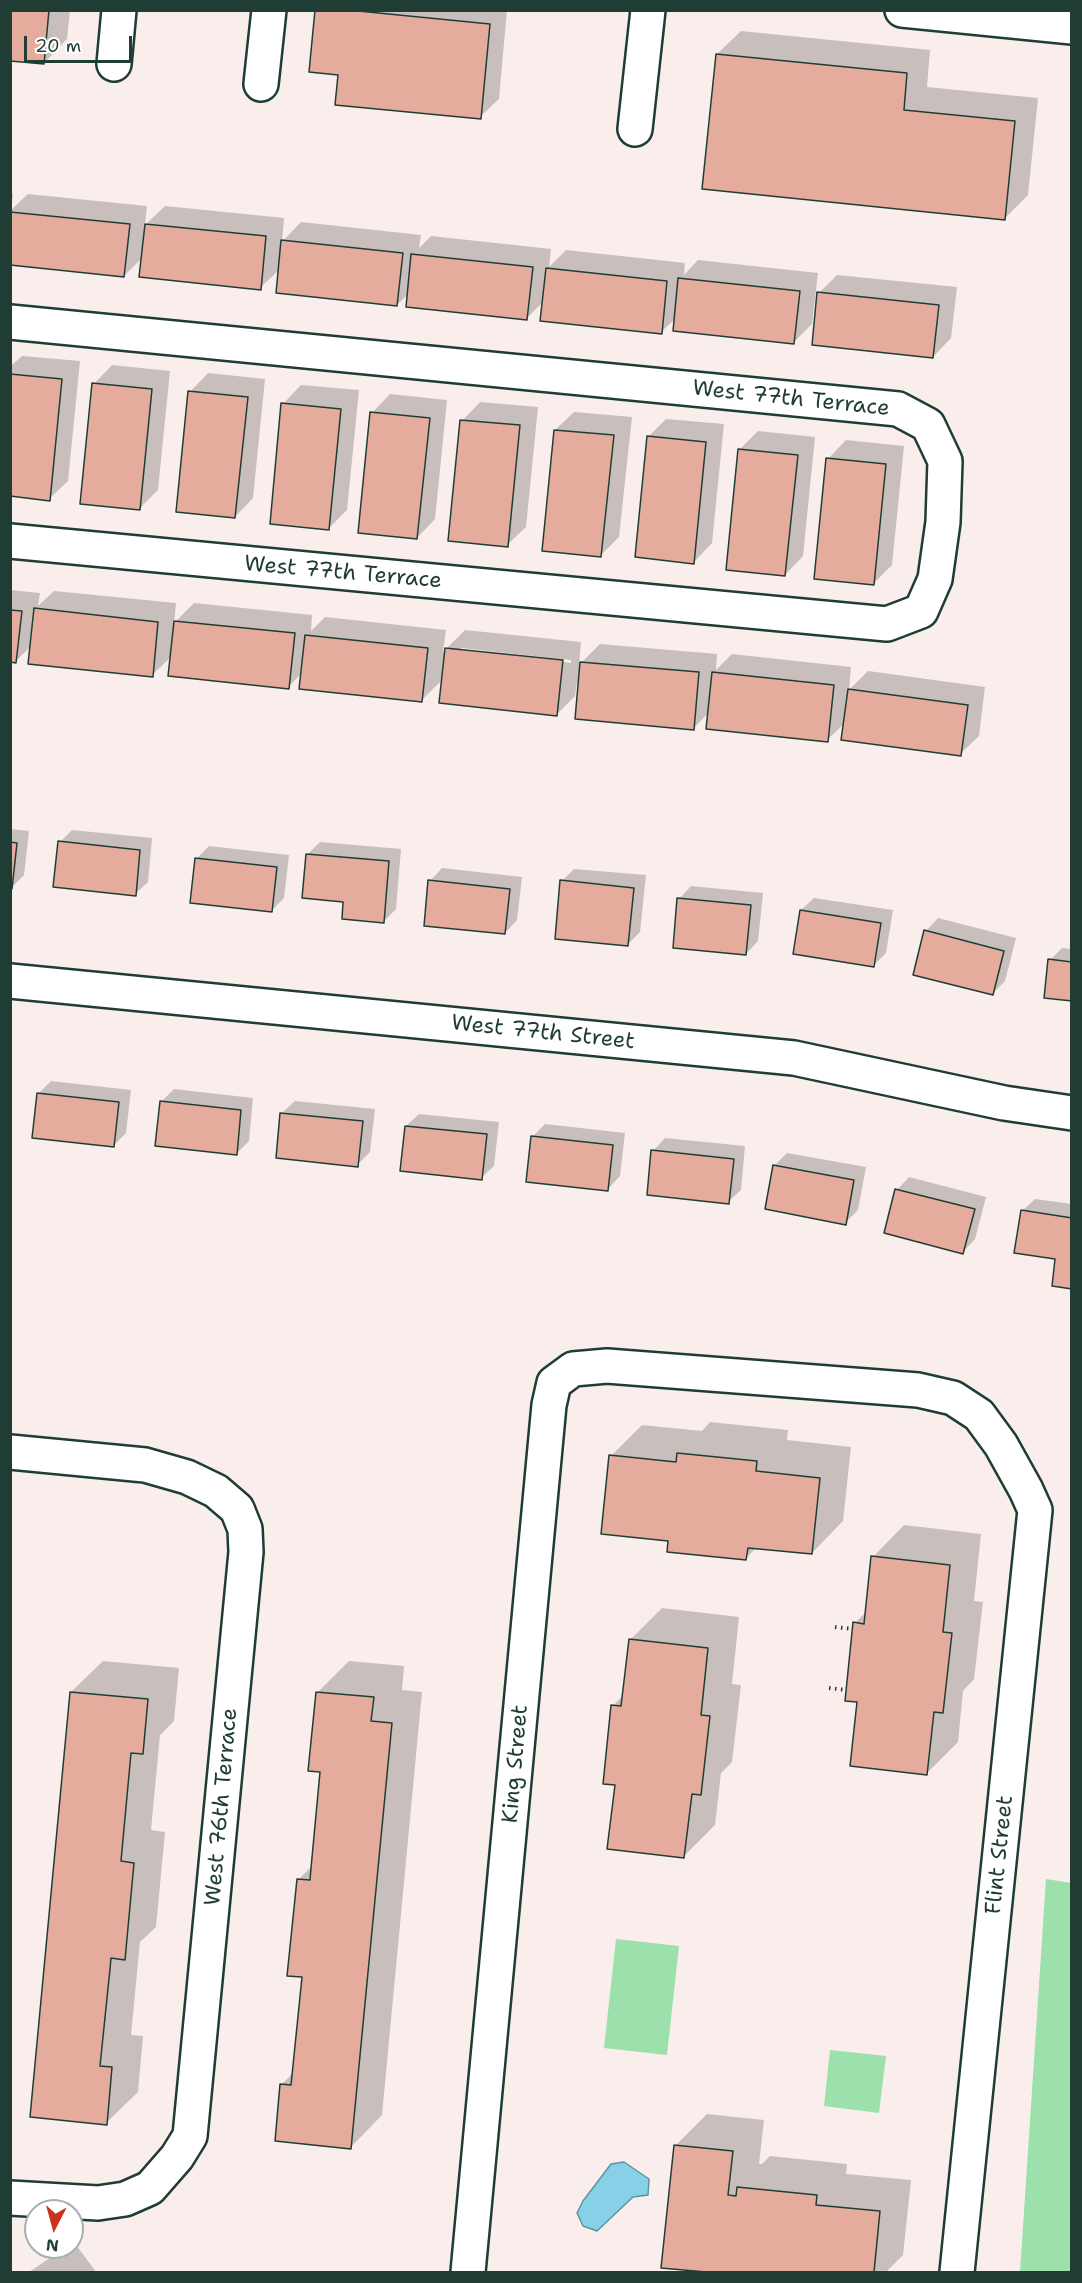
<!DOCTYPE html>
<style>
body{margin:0}
#map{position:relative;width:1082px;height:2283px;overflow:hidden;background:#faeeec;font-family:"Shantell Sans",sans-serif}
canvas{display:block}
.frame{position:absolute;inset:0;border:12px solid #1f3d34;pointer-events:none}
.north{position:absolute;left:24px;top:2199px;width:60px;height:60px;box-sizing:border-box;background:#fff;border:2px solid #a5b1ae;border-radius:50%;rotate:186deg;font-size:16px;font-weight:700;line-height:24px;text-align:center;color:#1f3d34}
.north::after{content:'';display:block;margin:auto;width:21px;height:27px;background:#c8321e;clip-path:polygon(50% 0,100% 100%,50% 72%,0 100%)}
.scale{position:absolute;left:24px;top:36px;width:108px;height:27px;box-sizing:border-box;border:3px solid #1f3d34;border-top:0;padding-left:8px;font-size:18px;line-height:21px;white-space:nowrap;color:#1f3d34;-webkit-text-stroke:4px #fff;paint-order:stroke}
</style>
<div id="map">
<canvas width="1082" height="2283"></canvas>
<div class="frame"></div>
<div class="north">N</div>
<div class="scale">20 m</div>
</div>
<script>
const ctx = document.querySelector('canvas').getContext('2d');
ctx.lineJoin = 'round';
function fill(path, color) { ctx.fillStyle = color; ctx.fill(path, 'evenodd'); }
const toPath = rows => new Path2D(rows.map(r => 'M' + r).join(''));
function trace(path, color, width, dash) { ctx.strokeStyle = color; ctx.lineWidth = width; ctx.lineCap = dash ? 'butt' : 'round'; ctx.setLineDash(dash || []); ctx.stroke(path); }
function write(font, color, halo, rows, align = 'center') {
  ctx.font = font + ' "Shantell Sans",sans-serif'; ctx.lineWidth = 5; ctx.setLineDash([]); ctx.textBaseline = 'middle'; ctx.strokeStyle = halo; ctx.fillStyle = color; for (const [text, x, y, turn = 0] of rows) {
    ctx.save(); ctx.translate(x, y); ctx.rotate((+turn || 0) * Math.PI / 180); ctx.textAlign = isNaN(turn) ? turn : align; if (halo) ctx.strokeText(text, 0, 0); ctx.fillText(text, 0, 0); ctx.restore();
  }
}
const green = toPath([
 [1046,1879,1071,1883,1071,2272,1020,2272],
 [616,1939,679,1946,667,2055,604,2048],
 [830,2050,886,2056,879,2113,824,2106]
]);
const water = toPath([
 [624,2162,649,2179,648,2195,633,2197,597,2231,583,2226,577,2213,583,2201,611,2164,624,2162]
]);
const shadow = toPath([
 [10,10,70,10,67,39,44,63],
 [316,10,507,10,499,99,480,117,340,73],
 [741,31,930,50,927,87,1038,98,1028,195,1004,219,717,54],
 [10,194,13,194,11,210,28,194,147,206,145,225,165,206,284,218,282,242,301,222,421,235,419,248,431,236,551,249,549,267,566,250,685,263,684,275,698,260,818,273,812,324,794,342,676,318,661,332,544,301,527,318,409,293,397,305,280,269,260,288,143,257,124,276,10,264],
 [837,275,957,287,951,338,933,357,819,293],
 [22,356,80,361,68,481,49,499,10,495,10,367],
 [112,365,170,371,158,490,139,509,94,384],
 [208,373,265,379,253,498,235,517,190,392],
 [301,385,359,390,347,510,329,528,283,404],
 [390,394,447,400,435,519,417,538,372,413],
 [480,402,538,407,526,527,507,545,462,421],
 [574,412,632,417,619,537,601,555,555,430],
 [666,419,724,424,712,543,694,562,648,437],
 [758,431,815,437,803,556,785,575,739,450],
 [846,440,904,446,892,565,873,584,828,459],
 [10,590,40,593,38,606,54,591,176,603,174,623,194,603,312,615,311,631,325,617,446,630,443,652,465,630,581,642,579,665,600,644,717,654,716,670,732,654,851,667,849,690,868,671,985,687,979,736,960,754,845,723,827,740,709,712,694,728,577,682,575,696,557,714,443,679,422,700,302,673,288,687,172,656,152,675,32,645,16,661,10,660],
 [461,648,571,660,571,663,461,651],
 [10,829,29,831,24,875,12,887],
 [72,830,152,838,148,882,135,894,60,842],
 [320,842,401,849,396,909,383,922,345,901,308,854],
 [209,846,289,855,284,898,271,911,196,859],
 [442,868,522,877,517,920,505,933,430,881],
 [574,869,646,875,640,932,628,944,562,881],
 [691,886,763,893,758,941,746,954,679,899],
 [814,898,893,910,886,953,874,965,801,910],
 [938,918,1016,938,1005,981,993,993,926,931],
 [1062,948,1072,949,1072,999,1050,960],
 [51,1081,131,1090,126,1133,114,1145,38,1094],
 [174,1089,253,1098,249,1141,236,1154,161,1102],
 [295,1101,375,1109,370,1152,357,1165,282,1113],
 [419,1114,499,1122,494,1166,481,1178,406,1126],
 [545,1124,625,1133,620,1176,608,1189,532,1137],
 [665,1138,745,1146,741,1190,728,1202,653,1151],
 [787,1153,866,1167,858,1210,845,1223,767,1208,775,1165],
 [909,1177,986,1197,975,1239,963,1252,897,1190],
 [1035,1199,1072,1204,1072,1287,1057,1258,1022,1211],
 [710,1422,788,1430,787,1440,851,1447,843,1521,812,1553,757,1547,746,1558,670,1540,611,1456,642,1425,702,1431],
 [904,1525,981,1534,974,1601,983,1602,974,1679,963,1691,958,1742,926,1774,858,1701,855,1623,867,1611,873,1557],
 [662,1608,739,1617,732,1684,741,1685,732,1762,721,1773,715,1825,684,1856,616,1784,613,1706,624,1694,630,1640],
 [103,1661,179,1668,174,1721,160,1735,151,1830,165,1832,156,1927,140,1942,131,2035,143,2036,138,2092,106,2123,32,2116,71,1692],
 [349,1661,404,1666,402,1690,422,1692,382,2115,351,2147,281,2085,294,2072,304,1976,298,1880,313,1865,322,1771,318,1692],
 [707,2114,764,2120,759,2164,762,2164,770,2156,847,2164,846,2174,911,2180,903,2255,886,2272,721,2272,662,2266,676,2145],
 [74,2242,96,2272,29,2272,66,2247,72,2247]
]);
const building = toPath([
 [10,10,49,10,44,64,10,61,10,10],
 [315,10,348,10,490,24,481,119,335,105,338,75,309,72,315,10],
 [716,54,907,73,904,110,1015,121,1005,220,702,189,716,54],
 [10,212,130,224,124,277,10,265,10,212],
 [145,224,266,236,261,290,139,277,145,224],
 [281,240,403,253,397,306,276,293,281,240],
 [411,254,533,267,527,320,406,307,411,254],
 [546,268,667,281,662,334,540,321,546,268],
 [678,278,800,291,794,344,673,331,678,278],
 [817,292,939,305,933,358,812,345,817,292],
 [10,374,62,379,50,501,10,496,10,374],
 [92,383,152,389,140,510,80,504,92,383],
 [188,391,248,397,235,518,176,512,188,391],
 [281,403,341,409,329,530,270,524,281,403],
 [370,412,430,418,417,539,358,533,370,412],
 [460,420,520,425,508,547,448,541,460,420],
 [554,430,614,435,601,557,542,551,554,430],
 [647,436,706,442,694,564,635,557,647,436],
 [738,449,798,455,785,576,726,570,738,449],
 [826,458,886,464,874,585,814,579,826,458],
 [34,608,158,622,153,677,28,664,34,608],
 [10,610,22,611,16,663,10,662,10,610],
 [174,621,295,633,289,689,168,676,174,621],
 [305,635,428,648,422,702,299,689,305,635],
 [445,648,563,660,557,716,439,703,445,648],
 [580,662,699,672,694,730,575,719,580,662],
 [712,672,834,685,828,742,706,729,712,672],
 [848,689,968,705,961,756,841,740,848,689],
 [58,841,140,850,136,896,53,887,58,841],
 [10,842,17,843,12,889,10,889,10,842],
 [306,854,389,861,384,923,342,919,343,902,302,898,306,854],
 [195,858,277,867,272,912,190,903,195,858],
 [428,880,510,889,505,934,424,926,428,880],
 [560,880,634,888,628,946,555,939,560,880],
 [677,898,751,905,746,955,673,948,677,898],
 [800,910,881,923,874,967,793,954,800,910],
 [924,930,1004,951,993,995,913,975,924,930],
 [1048,959,1072,962,1072,1001,1044,998,1048,959],
 [37,1093,119,1102,114,1147,32,1138,37,1093],
 [160,1101,241,1110,237,1155,155,1146,160,1101],
 [280,1113,363,1121,358,1167,276,1158,280,1113],
 [405,1126,487,1134,482,1180,400,1171,405,1126],
 [531,1136,613,1145,608,1191,526,1182,531,1136],
 [651,1150,734,1159,729,1204,647,1195,651,1150],
 [773,1165,854,1180,846,1225,765,1209,773,1165],
 [895,1189,975,1209,963,1254,884,1233,895,1189],
 [1021,1210,1072,1218,1072,1289,1052,1286,1055,1259,1014,1253,1021,1210],
 [677,1453,757,1461,756,1471,820,1478,812,1554,748,1548,746,1560,667,1552,668,1541,601,1534,609,1455,676,1462,677,1453],
 [871,1556,950,1565,943,1632,952,1633,943,1713,934,1712,927,1775,850,1766,857,1702,845,1701,853,1622,864,1624,871,1556],
 [629,1639,708,1648,701,1715,710,1716,701,1795,692,1794,684,1858,607,1849,615,1785,603,1784,611,1705,621,1706,629,1639],
 [70,1692,148,1699,143,1754,131,1753,121,1861,134,1863,125,1960,111,1958,110,1969,100,2066,112,2067,107,2125,30,2117,70,1692],
 [316,1692,374,1697,371,1721,392,1723,351,2149,275,2141,280,2084,291,2085,302,1977,287,1976,297,1879,310,1880,311,1868,320,1772,308,1771,316,1692],
 [674,2145,733,2151,728,2195,736,2196,737,2187,817,2195,816,2205,880,2211,874,2272,706,2272,661,2268,674,2145]
]);
const path = toPath([
 [835,1627,853,1629],
 [829,1688,846,1690]
]);
const minor = toPath([
 [902,10,1072,27],
 [114,64,119,10],
 [261,84,269,10],
 [635,129,648,10],
 [10,322,898,409,928,425,945,461,943,522,935,579,921,611,887,624,10,541],
 [10,981,794,1058,1004,1103,1072,1113],
 [10,1452,145,1465,187,1477,216,1491,237,1509,245,1529,246,1552,190,2136,177,2157,150,2188,125,2199,98,2203,10,2198],
 [468,2272,549,1405,554,1383,573,1369,607,1366,918,1390,953,1398,979,1415,1001,1445,1026,1490,1035,1510,957,2272]
]);
const streetNames = [
 ["West 77th Terrace",791,399,6],
 ["West 77th Terrace",343,573,5],
 ["West 77th Street",543,1033,6],
 ["King Street",516,1764,-85],
 ["West 76th Terrace",222,1807,-85],
 ["Flint Street",1000,1855,-84]
];
fill(green, '#9ce0ab');
fill(water, '#87d0e7');
trace(water, '#5d959f', 1.5);
fill(shadow, '#0003');
fill(building, '#e5ac9e');
trace(building, '#1f3d34', 1.5);
trace(minor, '#1f3d34', 38);
trace(path, '#1f3d34', 4, [1.5, 4.5]);
trace(minor, '#fff', 33);
write('22px', '#1f3d34', '#fff', streetNames);
</script>
